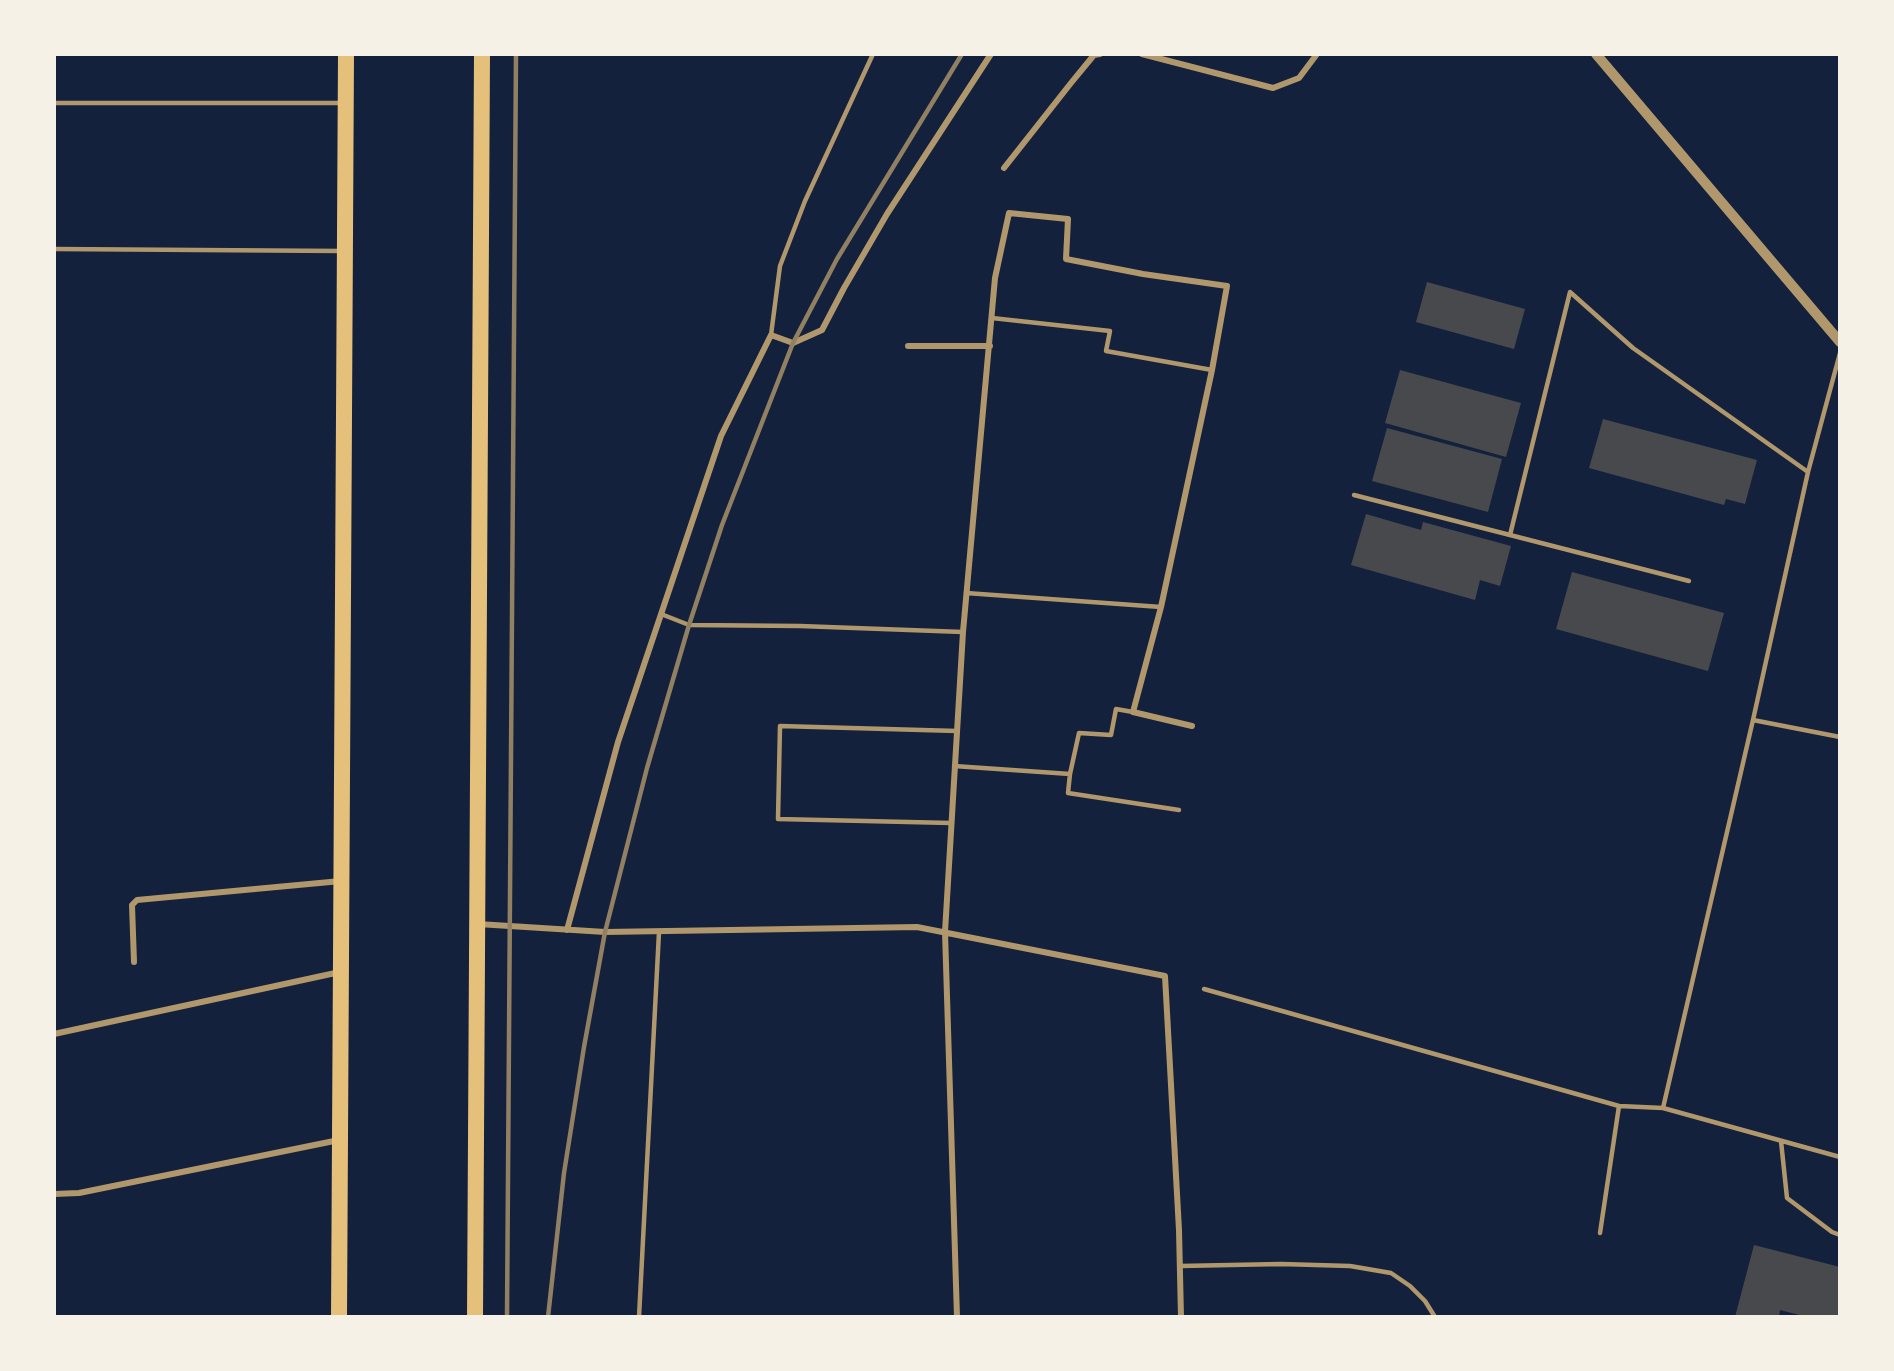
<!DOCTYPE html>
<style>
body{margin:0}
#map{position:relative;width:1894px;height:1371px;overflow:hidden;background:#14213d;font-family:"DM Sans",sans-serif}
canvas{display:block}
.frame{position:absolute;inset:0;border:56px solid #f6f1e7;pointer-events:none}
</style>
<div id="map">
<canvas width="1894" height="1371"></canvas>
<div class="frame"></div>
</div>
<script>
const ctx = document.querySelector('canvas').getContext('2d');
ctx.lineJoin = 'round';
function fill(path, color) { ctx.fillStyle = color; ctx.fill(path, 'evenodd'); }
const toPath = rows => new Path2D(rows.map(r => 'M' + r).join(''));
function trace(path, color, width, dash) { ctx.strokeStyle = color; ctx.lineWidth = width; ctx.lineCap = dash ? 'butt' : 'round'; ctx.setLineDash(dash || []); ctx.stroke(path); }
const building = toPath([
 [1427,282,1525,309,1514,349,1416,322],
 [1400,370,1521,403,1506,457,1385,423],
 [1603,419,1757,460,1745,504,1726,499,1724,505,1589,468],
 [1387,428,1502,459,1488,512,1372,481],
 [1366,514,1421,530,1423,522,1511,546,1500,586,1480,580,1475,600,1351,565],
 [1572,572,1724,613,1708,671,1556,629],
 [1754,1245,1840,1267,1840,1317,1807,1317,1780,1310,1779,1317,1735,1317]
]);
const service = toPath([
 [54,103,343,103],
 [54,249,342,251],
 [992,318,1110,331,1106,351,1212,370],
 [771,335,780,266,805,201,873,54],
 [1354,495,1510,535],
 [1689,581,1510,535,1570,292,1633,348,1808,472],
 [966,593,1161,607],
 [661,614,689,625,800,626,963,632],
 [1753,720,1840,737],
 [954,766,1070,774,1068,793,1179,810],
 [1070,774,1079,733,1111,735,1116,709,1133,712],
 [951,823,778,819,780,726,957,731],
 [1204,989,1619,1106,1663,1108,1840,1157],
 [1663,1108,1753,720,1808,472,1840,353],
 [1781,1141,1787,1198,1832,1232,1840,1235],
 [1600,1233,1619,1106],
 [1180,1266,1281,1264,1350,1266,1391,1273,1410,1286,1425,1301,1435,1317],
 [639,1317,659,932]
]);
const minor = toPath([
 [1142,54,1273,88,1299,78,1317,54],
 [1004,168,1071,83,1094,55,1100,54],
 [908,346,990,346],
 [478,924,605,932,917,927,1165,976,1179,1230,1181,1317],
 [567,930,618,742,721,436,771,335,793,343,822,330,844,288,887,214,991,54],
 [134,962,132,905,137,900,341,881],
 [54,1034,340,972],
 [54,1194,79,1193,339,1140],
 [957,1317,945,932,963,632,995,278,1009,213,1068,219,1066,259,1143,274,1227,286,1212,370,1161,607,1133,712,1192,726]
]);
const tertiary = toPath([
 [1596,54,1840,342]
]);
const trunk = toPath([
 [339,1317,346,54],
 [475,1317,482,54]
]);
const rail = toPath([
 [507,1317,516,54],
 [548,1317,564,1173,584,1047,605,932,647,768,689,625,722,525,793,343,837,259,962,54]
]);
fill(building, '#48494c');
trace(service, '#b1986c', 4.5);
trace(minor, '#b1986c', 6);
trace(tertiary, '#b1986c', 10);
trace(trunk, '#e5c07b', 16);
trace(rail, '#918062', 4.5);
</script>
